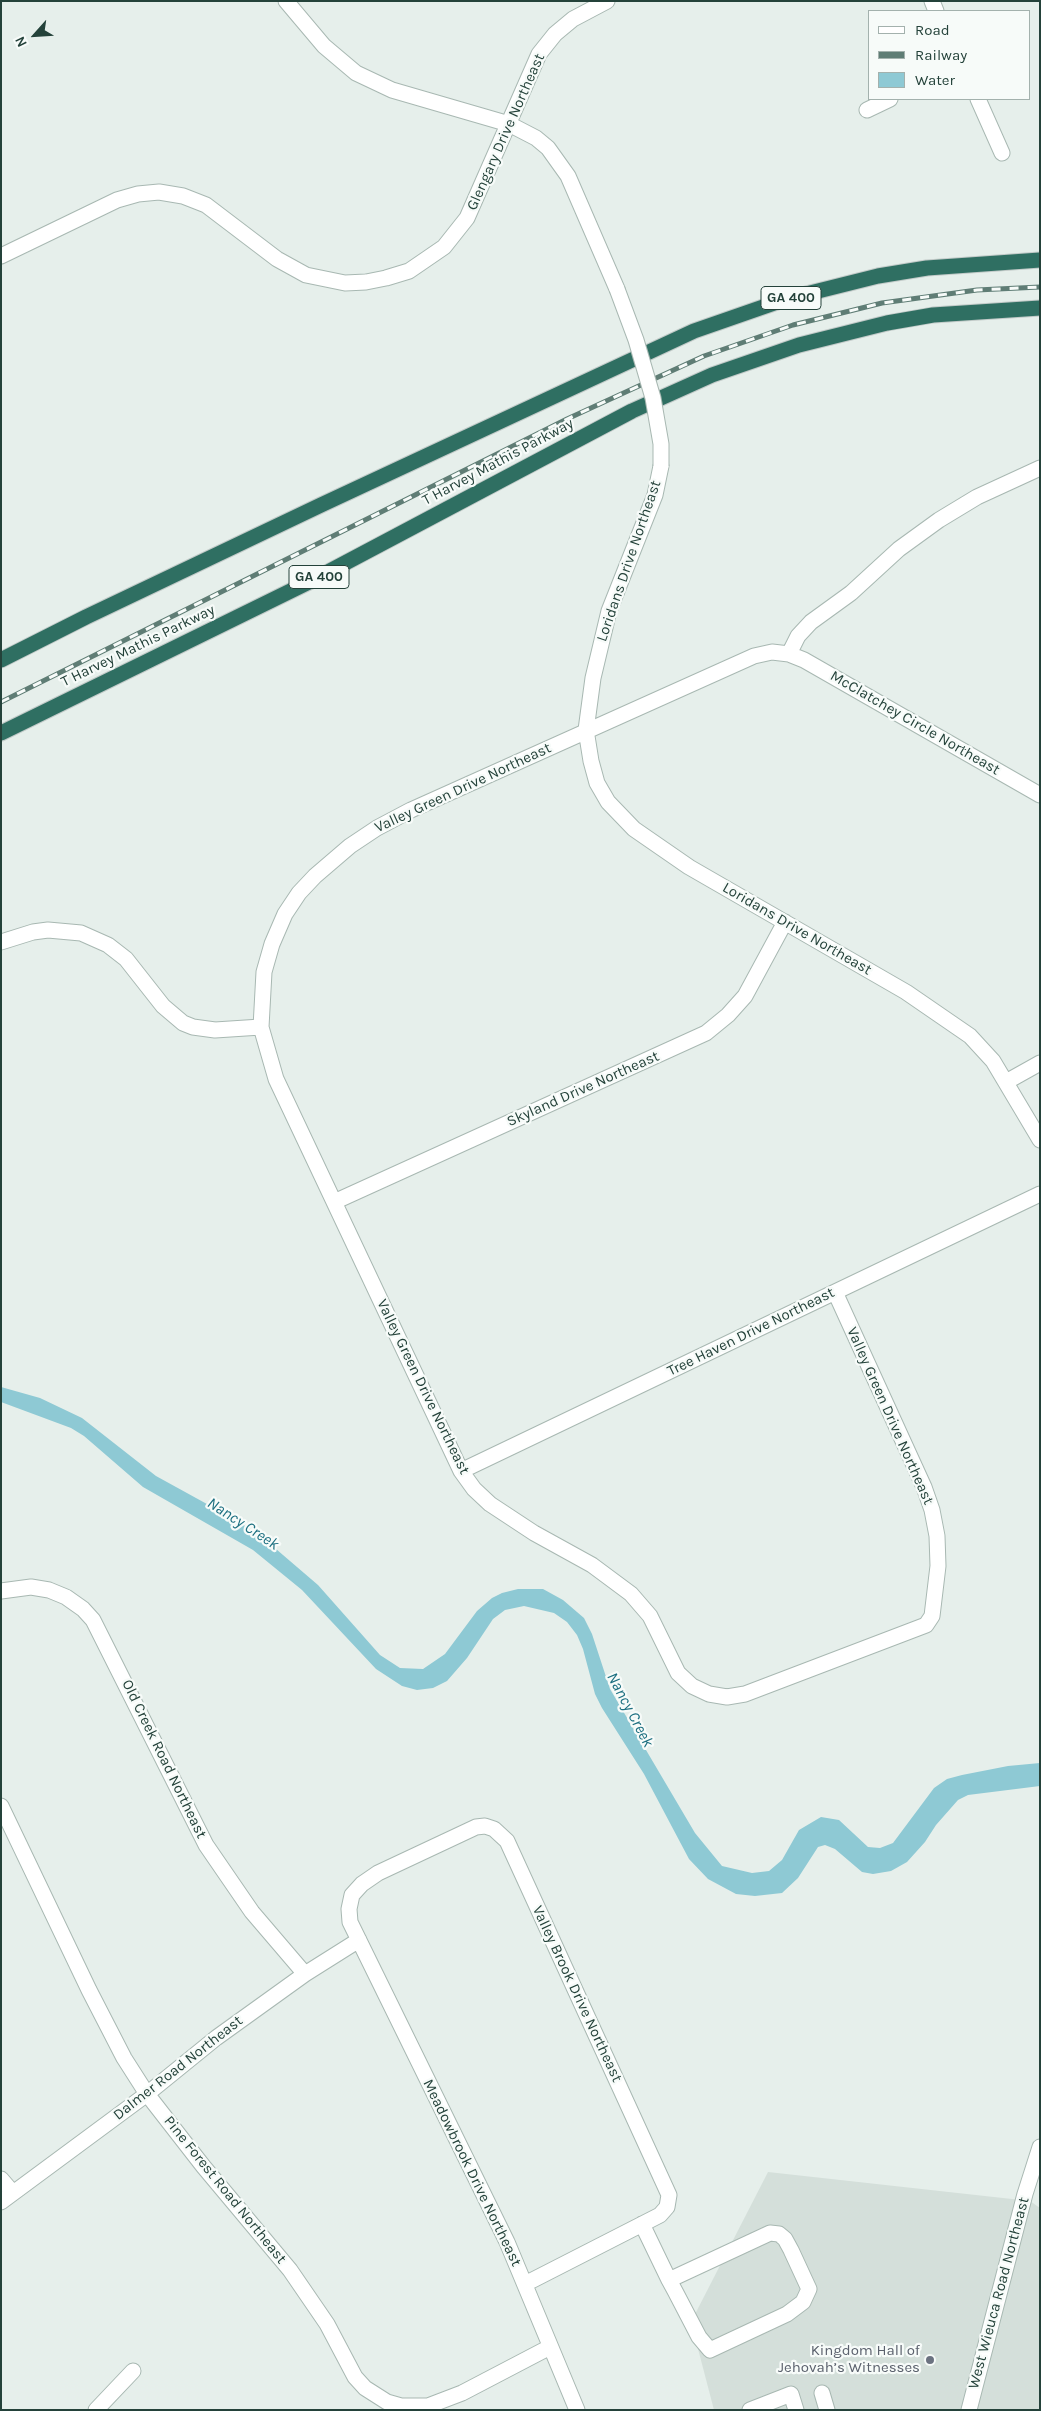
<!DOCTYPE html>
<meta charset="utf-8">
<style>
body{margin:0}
#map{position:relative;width:1041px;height:2411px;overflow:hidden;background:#e6efeb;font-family:Karla,sans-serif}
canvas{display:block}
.frame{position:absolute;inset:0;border:2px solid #24423a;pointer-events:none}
.legend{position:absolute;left:868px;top:10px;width:162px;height:90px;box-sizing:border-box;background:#f7fbf9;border:1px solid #a3b1ad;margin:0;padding:6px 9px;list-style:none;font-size:15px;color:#24423a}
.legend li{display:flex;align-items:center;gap:10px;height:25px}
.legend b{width:25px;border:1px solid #a3b1ad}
.north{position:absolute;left:10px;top:10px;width:50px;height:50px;-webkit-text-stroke:4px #f7fbf9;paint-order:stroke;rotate:244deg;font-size:14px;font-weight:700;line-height:20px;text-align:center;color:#24423a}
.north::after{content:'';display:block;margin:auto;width:18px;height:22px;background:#24423a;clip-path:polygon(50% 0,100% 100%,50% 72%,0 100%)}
</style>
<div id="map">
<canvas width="1041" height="2411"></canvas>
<div class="frame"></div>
<ul class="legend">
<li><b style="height:6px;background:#fff"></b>Road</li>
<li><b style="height:6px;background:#5f7d75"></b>Railway</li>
<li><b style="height:14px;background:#8ec9d4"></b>Water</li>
</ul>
<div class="north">N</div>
</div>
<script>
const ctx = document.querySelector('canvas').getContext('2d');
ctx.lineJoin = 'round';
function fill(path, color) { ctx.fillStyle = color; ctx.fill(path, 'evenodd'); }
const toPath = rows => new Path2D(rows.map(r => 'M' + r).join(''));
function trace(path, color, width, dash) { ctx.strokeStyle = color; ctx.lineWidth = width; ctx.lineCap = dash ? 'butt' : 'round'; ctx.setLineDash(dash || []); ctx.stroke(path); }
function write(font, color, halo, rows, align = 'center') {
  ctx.font = font + ' Karla,sans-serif'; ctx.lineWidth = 4.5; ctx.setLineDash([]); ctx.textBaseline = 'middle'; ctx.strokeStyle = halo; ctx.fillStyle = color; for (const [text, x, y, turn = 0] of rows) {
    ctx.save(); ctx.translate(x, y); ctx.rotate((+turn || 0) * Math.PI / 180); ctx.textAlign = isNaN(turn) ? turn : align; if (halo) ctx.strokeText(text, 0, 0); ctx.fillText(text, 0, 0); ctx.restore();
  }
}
const built = toPath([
 [768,2172,1030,2201,1040,2208,1040,2410,714,2410,691,2322]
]);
const water = toPath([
 [1,1387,40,1398,82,1418,156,1476,236,1520,262,1537,318,1585,380,1655,400,1668,423,1669,445,1654,477,1611,492,1598,502,1593,518,1589,543,1589,563,1600,584,1618,592,1634,610,1689,695,1833,722,1866,752,1873,769,1871,782,1860,799,1830,821,1817,839,1820,868,1847,880,1848,893,1843,934,1788,947,1779,962,1775,1008,1766,1040,1763,1040,1786,968,1795,958,1800,936,1825,925,1842,907,1862,891,1871,873,1874,862,1872,835,1849,825,1845,818,1847,798,1878,782,1893,755,1896,736,1894,708,1879,689,1859,644,1774,602,1708,595,1694,583,1649,577,1635,567,1622,554,1613,524,1606,505,1610,493,1619,467,1658,447,1681,433,1688,417,1690,402,1686,376,1669,302,1590,253,1550,143,1487,84,1436,71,1428,1,1402]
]);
const minor = toPath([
 [286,1,324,46,356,73,392,90,509,124,536,138,548,148,568,176,617,289],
 [932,1,936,11],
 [978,99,1002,153],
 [867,110,890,99],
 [1,256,117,200,138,194,159,192,183,196,206,205,277,259,306,275,345,283,366,282,386,278,409,271,444,247,467,218,539,54,555,34,573,19,607,1],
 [661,466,655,495,609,611,593,678,586,730,591,761,597,783,608,802,634,829,689,867,906,992,970,1036,993,1061,1040,1140],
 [1040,468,977,497,939,520,899,549,851,593,811,622,798,636,789,654,804,660,1040,795],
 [789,654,772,652,754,656,411,810,377,828,350,846,315,876,299,893,285,914,272,944,264,972,261,1027,276,1079,461,1471,474,1489,490,1504,534,1533,592,1565,631,1594,650,1616,678,1673,692,1686,709,1694,727,1697,745,1694,926,1625,932,1616,938,1566,937,1536,932,1510,924,1487,835,1292],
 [1,942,33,932,48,930,81,933,108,945,126,959,163,1006,183,1023,193,1027,215,1030,261,1027],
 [1006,1082,1040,1063],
 [334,1202,706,1033,728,1015,745,996,785,922],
 [461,1471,1040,1194],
 [1,1591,31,1587,49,1590,66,1597,83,1609,93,1620,206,1845,252,1912,305,1974],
 [1,1806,89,1990,124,2058,147,2094,203,2166,290,2270,327,2324,355,2377,365,2388,387,2402,401,2406,428,2406,462,2393,550,2347],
 [1,2179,13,2193],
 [1,2202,147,2094,216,2038,305,1974,359,1940],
 [642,2224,669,2280,675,2291,699,2337,710,2350,787,2314,803,2302,809,2289,791,2250,785,2239,779,2234,770,2233,669,2280],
 [525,2284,660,2215,667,2207,669,2195,507,1841,494,1829,485,1826,476,1827,378,1873,362,1884,352,1895,349,1909,350,1922,507,2242,577,2410],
 [822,2393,827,2410],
 [96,2410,133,2371],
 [750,2410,791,2394,796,2410],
 [969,2410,1025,2194,1040,2147]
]);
const highway = toPath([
 [1,660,86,617,321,505,694,331,786,299,878,276,927,268,1040,260],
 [1,733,313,580,632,411,712,375,799,345,887,323,933,315,1040,308]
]);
const rail = toPath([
 [1,702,567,419,704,356,793,325,882,303,977,290,1040,287]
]);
const minorBridge = toPath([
 [617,289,636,340,653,398,661,444,661,466]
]);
const markers = [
 [930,2360,5,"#6b7280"]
];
const shields = [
 [791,298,60],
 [319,577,60]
];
const shieldNames = [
 ["GA 400",791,298],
 ["GA 400",319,577]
];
const streetNames = [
 ["Glengary Drive Northeast",506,132,-66],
 ["T Harvey Mathis Parkway",498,462,-28],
 ["Loridans Drive Northeast",629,561,-71],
 ["T Harvey Mathis Parkway",138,646,-26],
 ["McClatchey Circle Northeast",915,723,30],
 ["Valley Green Drive Northeast",463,788,-25],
 ["Loridans Drive Northeast",797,929,30],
 ["Skyland Drive Northeast",583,1089,-24],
 ["Tree Haven Drive Northeast",751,1332,-26],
 ["Valley Green Drive Northeast",423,1387,64],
 ["Valley Green Drive Northeast",890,1416,66],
 ["Old Creek Road Northeast",164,1759,64],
 ["Valley Brook Drive Northeast",577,1994,65],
 ["Dalmer Road Northeast",178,2068,-38],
 ["Meadowbrook Drive Northeast",472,2173,64],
 ["Pine Forest Road Northeast",225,2190,51],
 ["West Wieuca Road Northeast",999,2293,-75]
];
const worshipNames = [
 ["Kingdom Hall of",920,2351],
 ["Jehovah’s Witnesses",920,2368]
];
const waterNames = [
 ["Nancy Creek",243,1524,33],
 ["Nancy Creek",630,1710,62]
];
fill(built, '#d4dfda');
fill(water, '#8ec9d4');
trace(minor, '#a8b8b2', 17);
trace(highway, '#c2cac8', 17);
trace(minor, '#fff', 15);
trace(highway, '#2f6f62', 15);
trace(rail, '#5f7d75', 5);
trace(rail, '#f7fbf9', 3, [9]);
trace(minorBridge, '#a8b8b2', 17, []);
trace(minorBridge, '#fff', 15);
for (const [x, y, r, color] of markers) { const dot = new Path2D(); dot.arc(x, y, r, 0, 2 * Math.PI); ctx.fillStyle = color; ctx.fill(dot); trace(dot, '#f7fbf9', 2); }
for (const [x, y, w] of shields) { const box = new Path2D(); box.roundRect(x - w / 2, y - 11.5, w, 23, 4); ctx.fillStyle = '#f7fbf9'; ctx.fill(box); trace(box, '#24423a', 1); }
write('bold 14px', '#24423a', null, shieldNames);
write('15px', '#24423a', '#f7fbf9', streetNames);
write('15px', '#5b616d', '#f7fbf9', worshipNames, 'right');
write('italic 16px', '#1c6f80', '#f7fbf9', waterNames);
</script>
